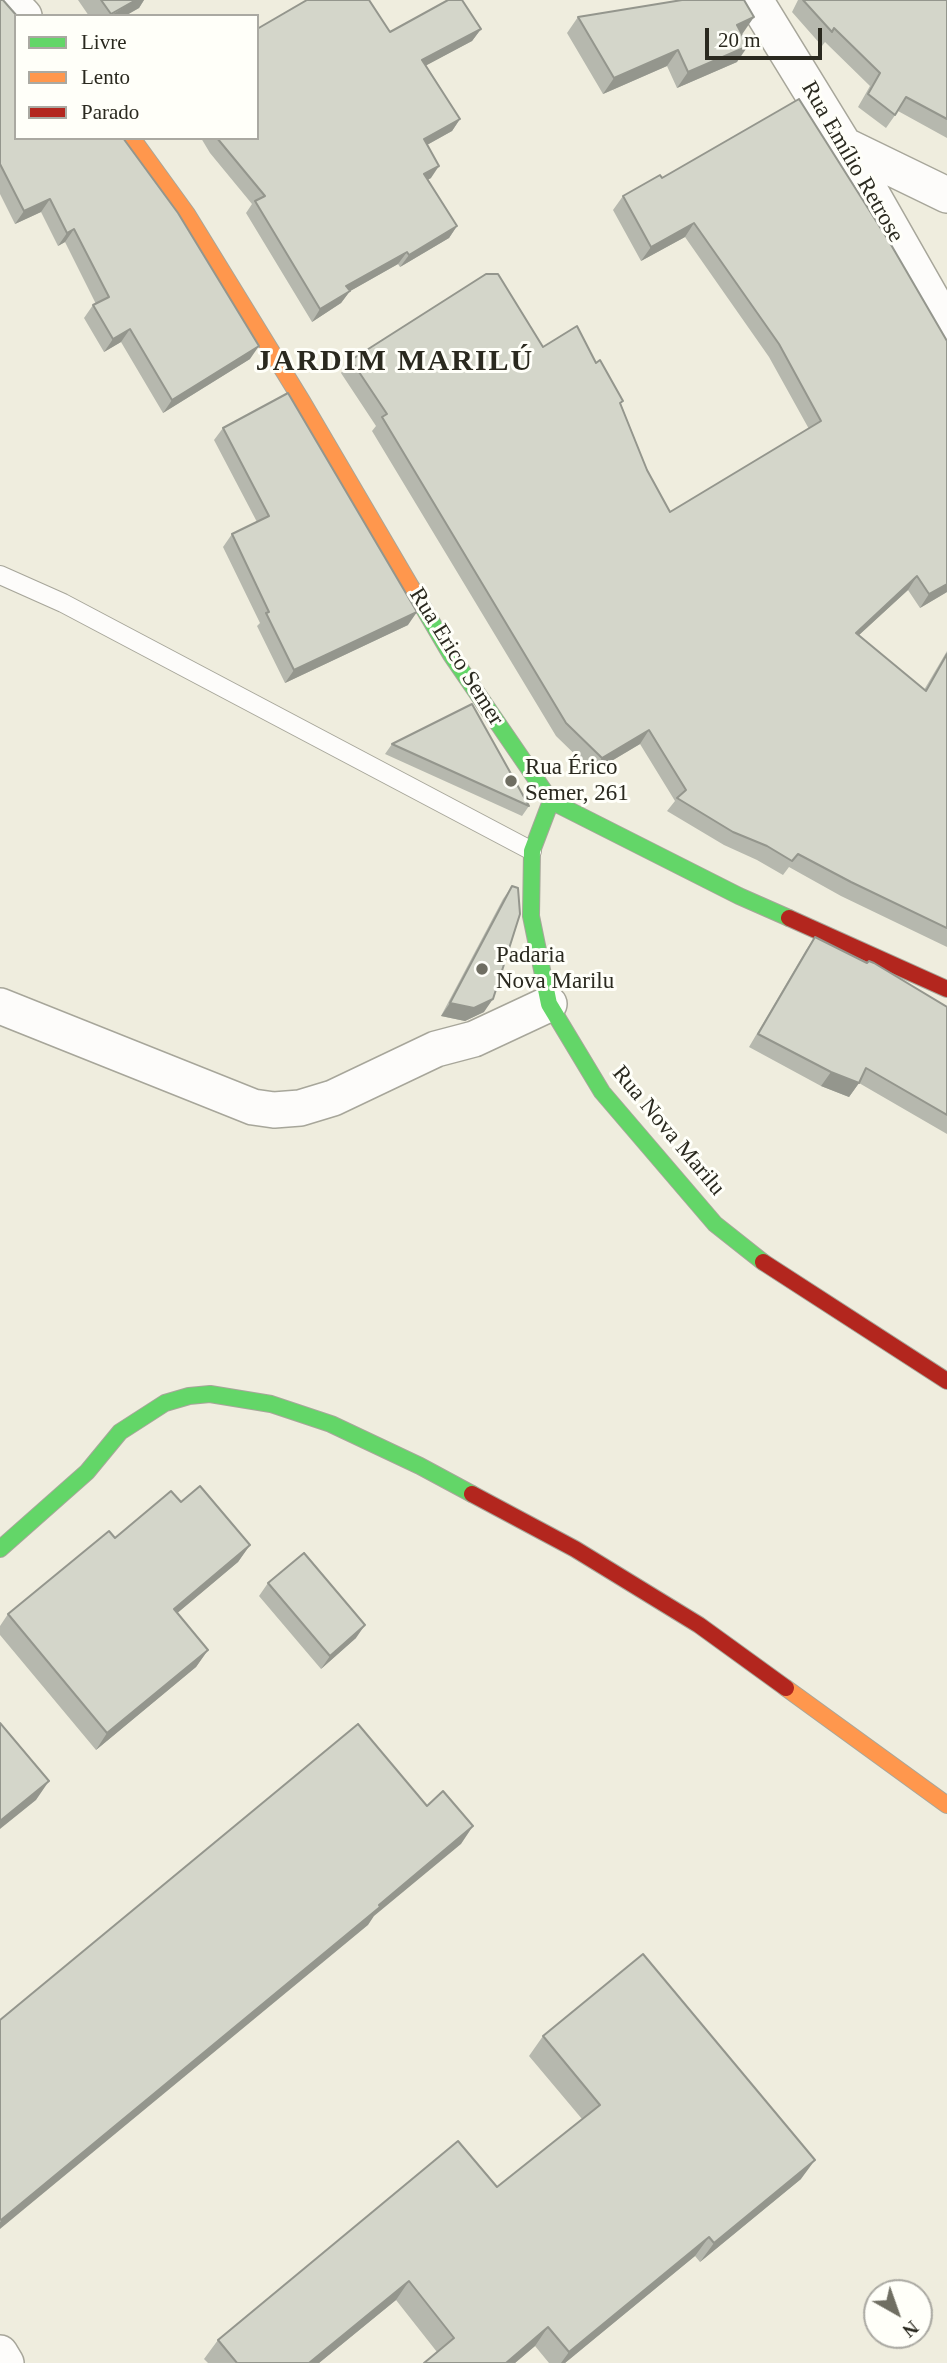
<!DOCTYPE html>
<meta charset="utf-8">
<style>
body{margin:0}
#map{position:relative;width:947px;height:2363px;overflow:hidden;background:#efedde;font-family:"Times New Roman",serif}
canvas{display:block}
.legend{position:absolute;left:14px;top:14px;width:245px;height:126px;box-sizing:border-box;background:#fffff9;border:2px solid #aaa9a2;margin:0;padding:9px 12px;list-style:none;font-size:21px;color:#2a291f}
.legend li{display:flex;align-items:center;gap:14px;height:35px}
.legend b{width:35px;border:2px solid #aaa9a2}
.north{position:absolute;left:863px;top:2279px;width:70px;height:70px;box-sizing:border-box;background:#fffff9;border:2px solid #aaa9a2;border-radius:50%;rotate:140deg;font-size:19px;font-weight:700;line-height:28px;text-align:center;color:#2a291f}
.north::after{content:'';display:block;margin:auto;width:24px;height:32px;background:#6f6e62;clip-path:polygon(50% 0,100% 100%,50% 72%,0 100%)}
.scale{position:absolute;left:705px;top:28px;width:117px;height:32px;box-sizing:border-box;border:4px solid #2a291f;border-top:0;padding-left:9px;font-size:21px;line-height:24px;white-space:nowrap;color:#2a291f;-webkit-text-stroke:5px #fffff9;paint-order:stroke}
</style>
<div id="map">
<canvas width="947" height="2363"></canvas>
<ul class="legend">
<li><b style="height:9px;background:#63d668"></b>Livre</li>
<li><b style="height:9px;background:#ff974d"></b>Lento</li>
<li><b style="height:9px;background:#b3261e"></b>Parado</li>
</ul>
<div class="north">N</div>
<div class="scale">20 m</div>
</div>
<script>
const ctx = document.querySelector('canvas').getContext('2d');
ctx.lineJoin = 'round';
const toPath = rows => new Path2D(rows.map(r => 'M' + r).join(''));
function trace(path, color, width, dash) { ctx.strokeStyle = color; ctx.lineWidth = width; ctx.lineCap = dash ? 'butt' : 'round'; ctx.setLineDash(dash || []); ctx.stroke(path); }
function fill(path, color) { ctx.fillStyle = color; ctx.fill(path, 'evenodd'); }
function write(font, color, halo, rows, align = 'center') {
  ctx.font = font + ' "Times New Roman",serif'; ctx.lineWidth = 6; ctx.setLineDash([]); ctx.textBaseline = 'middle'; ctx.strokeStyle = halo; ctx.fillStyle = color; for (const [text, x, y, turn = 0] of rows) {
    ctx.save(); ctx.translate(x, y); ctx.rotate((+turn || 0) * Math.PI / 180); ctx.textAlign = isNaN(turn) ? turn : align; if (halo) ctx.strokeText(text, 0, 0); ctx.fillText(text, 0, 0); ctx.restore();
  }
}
const lane = toPath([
 [0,575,63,603,532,851]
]);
const street = toPath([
 [9,0,24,16],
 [755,0,844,145,947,326],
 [844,145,947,195],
 [0,1006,253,1107,274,1110,300,1108,333,1098,436,1049,474,1039,549,1004],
 [0,2353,6,2363]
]);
const fast = toPath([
 [413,590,451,655,551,801,739,896,789,918],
 [551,801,532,851,531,916,549,1004,602,1092,715,1224,763,1262],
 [0,1549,87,1472,120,1432,165,1403,189,1396,210,1394,271,1404,331,1424,420,1466,472,1494]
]);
const slow = toPath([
 [132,138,187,214,302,401,413,590],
 [786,1688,947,1805]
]);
const jam = toPath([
 [789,918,947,989],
 [763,1262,947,1381],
 [472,1494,575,1549,699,1625,786,1688]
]);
const wall = toPath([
 [0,0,250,359,163,413,121,342,104,352,84,318,93,305,96,304,65,242,58,246,41,212,15,224,0,194],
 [78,0,144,0,139,8,125,16,89,16],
 [798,0,947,0,947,138,898,111,886,128,858,107,870,86,825,42,822,46,792,12],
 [578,17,754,17,741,33,737,62,677,88,667,66,603,94,567,33],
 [481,29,472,41,426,65,460,119,452,131,427,145,431,178,427,180,457,226,449,238,400,267,398,264,350,291,341,303,312,322,246,213,252,204,210,153,201,138,257,138,390,32],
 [799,99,947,592,920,608,908,590,859,635,924,690,947,651,947,947,841,896,789,867,783,875,757,860,724,845,667,811,675,801,640,744,593,772,556,736,372,431,376,426,341,373,351,360,543,347,596,363,621,404,647,470,670,512,809,429,769,357,685,237,641,261,613,210,623,196,662,178],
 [223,428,408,625,285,683,257,626,260,623,223,547,232,534,257,522,214,440],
 [392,744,529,806,522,816,385,754],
 [512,886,484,1012,465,1021,441,1016,503,899],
 [815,937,947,1007,947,1134,859,1083,849,1097,821,1086,749,1047,806,950],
 [181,1502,250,1545,238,1562,177,1613,208,1650,196,1667,96,1750,0,1635,0,1626,8,1614,115,1538],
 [268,1583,356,1638,321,1669,259,1596],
 [543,2036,801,2179,700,2262,695,2256,565,2363,549,2363,535,2346,515,2363,424,2363,437,2352,396,2300,319,2363,208,2363,204,2359,218,2340,497,2187,582,2119,529,2056]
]);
const shadedWall = toPath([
 [136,0,144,0,139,8,125,16,110,16],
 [754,17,743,33,726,40,737,25],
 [481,29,472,41,414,72,422,60],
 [748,46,737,62,677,88,688,72],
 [678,50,667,66,603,94,614,78],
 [460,119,452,131,416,151,424,139],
 [439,166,431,178,415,187,424,174],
 [50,199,41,212,15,224,24,211],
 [694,223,685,237,641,261,651,247],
 [457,226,449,238,400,267,409,255],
 [74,229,65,242,58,246,67,233],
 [407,252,398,264,338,298,346,286],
 [350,291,341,303,312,322,320,309],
 [130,329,121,342,104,352,113,339],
 [259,346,250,359,163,413,172,400],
 [917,576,908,590,846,647,856,633],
 [947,584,947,592,920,608,929,594],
 [417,612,408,625,285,683,294,670],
 [649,730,640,744,593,772,602,758],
 [493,999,484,1012,465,1021,441,1016,450,1003],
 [831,1072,859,1083,849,1097,821,1086],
 [250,1545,238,1562,162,1626,174,1609],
 [365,1625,356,1638,321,1669,330,1656],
 [208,1650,196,1667,96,1750,107,1733],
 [49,1781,36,1800,0,1829,0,1821],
 [473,1826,461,1844,374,1916,368,1925,0,2229,0,2222,1,2220],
 [815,2160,801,2179,700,2262,714,2243],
 [709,2237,695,2256,565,2363,561,2363,569,2352],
 [409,2281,396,2300,319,2363,309,2363],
 [548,2327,535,2346,515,2363,506,2363]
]);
const building = toPath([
 [0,0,3,0,17,16,16,16,16,138,123,138,178,213,259,346,172,400,130,329,113,339,93,305,109,297,74,229,67,233,50,199,24,211,0,164,0,0],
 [101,0,136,0,111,14,101,0],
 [307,0,369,0,390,32,448,0,462,0,481,29,422,60,460,119,424,139,439,166,424,174,457,226,409,255,407,252,346,286,350,291,320,309,255,201,265,196,217,138,257,138,257,29,307,0],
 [682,0,744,0,754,17,737,25,748,46,688,72,678,50,614,78,578,17,682,0],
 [803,0,947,0,947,119,906,97,895,115,868,94,880,73,834,28,832,32,803,0],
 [799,99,890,243,947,341,947,584,929,594,917,576,856,633,926,691,947,654,947,928,851,882,798,854,792,861,767,846,733,832,677,798,686,790,649,730,602,758,566,723,382,417,387,414,351,360,486,274,498,274,543,347,577,326,596,363,600,360,623,401,620,403,647,470,670,512,821,421,779,344,694,223,651,247,623,196,660,175,662,178,799,99],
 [288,393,417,612,294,670,266,613,269,612,232,534,269,516,223,428,288,393],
 [472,704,529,806,392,744,472,704],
 [512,886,518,888,520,914,493,999,474,1008,450,1003,512,886],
 [815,937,867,963,869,961,874,963,947,1007,947,1115,866,1068,859,1083,831,1072,758,1034,815,937],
 [200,1486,250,1545,174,1609,208,1650,107,1733,8,1614,109,1531,115,1538,171,1491,181,1502,200,1486],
 [304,1553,365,1625,330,1656,268,1583,304,1553],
 [0,1723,49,1781,0,1821,0,1723],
 [358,1724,427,1806,443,1791,473,1826,379,1905,380,1907,1,2220,0,2219,0,2020,358,1724],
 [643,1954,815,2160,714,2243,709,2237,569,2352,548,2327,506,2363,424,2363,454,2338,409,2281,309,2363,237,2363,218,2340,458,2141,497,2187,600,2105,543,2036,643,1954]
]);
const markers = [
 [511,781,7,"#6f6e62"],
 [482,969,7,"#6f6e62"]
];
const streetNames = [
 ["Rua Emílio Retrose",852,162,60],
 ["Rua Erico Semer",456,657,58],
 ["Rua Nova Marilu",668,1131,50]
];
const poiNames = [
 ["Rua Érico",525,768],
 ["Semer, 261",525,794],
 ["Padaria",496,956],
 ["Nova Marilu",496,982]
];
const districtNames = [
 ["JARDIM MARILÚ",395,362]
];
trace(lane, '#a7a69a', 20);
trace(street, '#a7a69a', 38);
trace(fast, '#a7a69a', 18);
trace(slow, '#a7a69a', 18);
trace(jam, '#a7a69a', 18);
trace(lane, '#fdfcfa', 18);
trace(street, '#fdfcfa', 35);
trace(fast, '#63d668', 16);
trace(slow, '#ff974d', 16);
trace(jam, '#b3261e', 16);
fill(wall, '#b6b8ae');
fill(shadedWall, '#94968d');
fill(building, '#d4d6ca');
trace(building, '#94968d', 2);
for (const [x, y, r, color] of markers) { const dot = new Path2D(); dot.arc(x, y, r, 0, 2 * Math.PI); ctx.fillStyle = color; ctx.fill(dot); trace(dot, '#fffff9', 2.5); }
write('23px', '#2a291f', '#fffff9', streetNames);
write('23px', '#2a291f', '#fffff9', poiNames, 'left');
ctx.letterSpacing = '2px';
write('bold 30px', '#2a291f', '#fffff9', districtNames);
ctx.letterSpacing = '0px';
</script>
